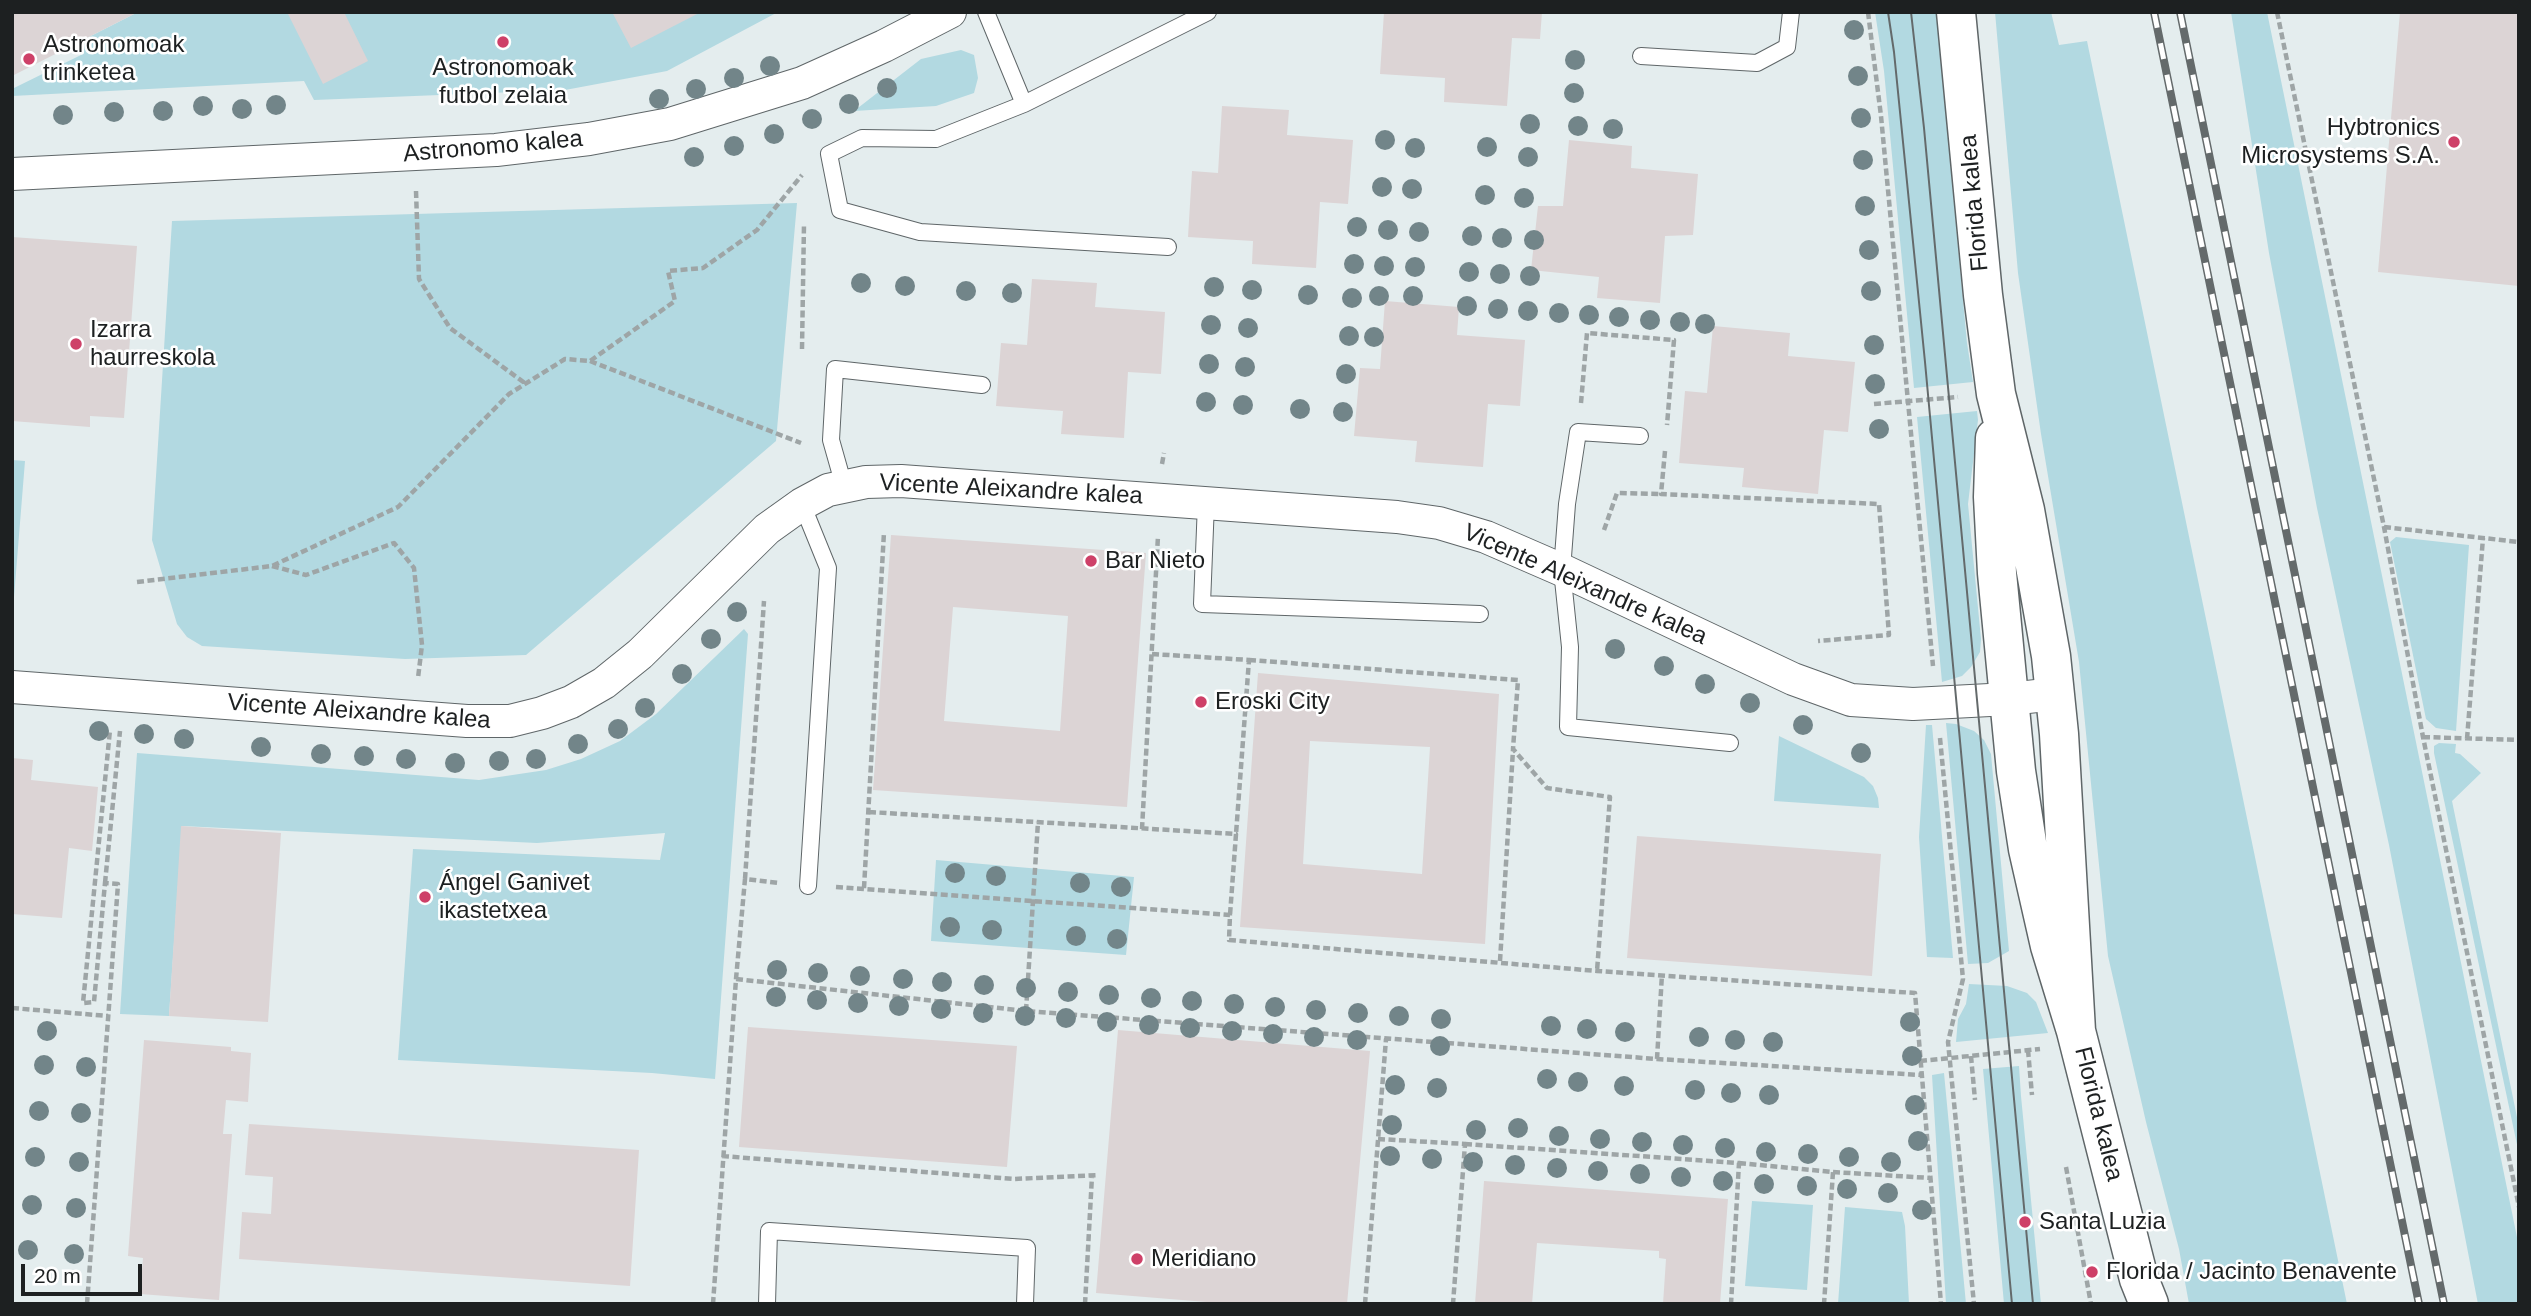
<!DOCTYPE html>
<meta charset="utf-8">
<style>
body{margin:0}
#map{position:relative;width:2531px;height:1316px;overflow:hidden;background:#e4edee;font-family:Arial,sans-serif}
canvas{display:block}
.frame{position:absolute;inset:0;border:14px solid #1d2021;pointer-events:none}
.scale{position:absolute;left:21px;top:1264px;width:121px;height:32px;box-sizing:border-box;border:4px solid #1d2021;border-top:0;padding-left:9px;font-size:21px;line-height:24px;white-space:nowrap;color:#1d2021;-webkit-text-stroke:5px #fff;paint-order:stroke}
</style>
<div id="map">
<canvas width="2531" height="1316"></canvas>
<div class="frame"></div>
<div class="scale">20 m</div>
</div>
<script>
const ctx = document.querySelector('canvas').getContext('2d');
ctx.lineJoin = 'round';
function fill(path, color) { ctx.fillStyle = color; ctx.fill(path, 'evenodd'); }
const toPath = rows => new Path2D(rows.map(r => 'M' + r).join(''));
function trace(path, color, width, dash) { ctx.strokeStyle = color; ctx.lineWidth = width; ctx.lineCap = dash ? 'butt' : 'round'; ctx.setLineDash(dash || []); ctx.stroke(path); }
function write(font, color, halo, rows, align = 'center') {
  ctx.font = font + ' Arial,sans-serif'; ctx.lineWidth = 5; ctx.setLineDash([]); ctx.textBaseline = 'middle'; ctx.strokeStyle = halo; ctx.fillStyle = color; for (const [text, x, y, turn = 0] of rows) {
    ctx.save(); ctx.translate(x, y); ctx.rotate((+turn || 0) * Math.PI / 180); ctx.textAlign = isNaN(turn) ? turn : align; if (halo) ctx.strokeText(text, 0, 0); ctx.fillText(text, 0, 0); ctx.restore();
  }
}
const green = toPath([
 [138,12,778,12,667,71,565,90,314,100,304,81,12,96,12,89,83,54,79,42],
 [1875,12,1936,12,1967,343,1973,382,1914,388,1884,71],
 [1995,12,2051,12,2059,45,2087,41,2347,1304,2189,1304,2179,1249,2146,1122,2108,956,2079,662,2041,434,2018,273],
 [2231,12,2267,12,2519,1247,2519,1304,2478,1304,2389,845,2317,508,2269,253],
 [961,50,974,55,978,78,974,93,936,106,854,111,921,59],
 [797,203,776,441,526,655,405,659,202,646,187,637,177,624,152,540,172,221],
 [1977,411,1978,420,1968,504,1981,639,1980,652,1971,667,1962,676,1942,682,1917,417],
 [12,460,25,461,12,622],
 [2396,537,2469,545,2456,731,2436,728,2426,719,2390,542],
 [744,629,748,634,715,1079,652,1073,398,1060,413,849,660,860,665,833,537,843,182,826,169,1016,120,1014,137,753,479,780,546,770,581,759,620,741,656,714],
 [1946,723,1956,724,1974,731,1984,740,1991,754,2009,951,1988,963,1968,964],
 [1926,725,1932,725,1953,958,1927,957,1919,837],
 [1779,736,1864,777,1873,786,1878,798,1879,808,1774,801],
 [2439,743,2456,744,2455,753,2460,754,2481,773,2452,801,2519,1127,2519,1154,2434,753,2434,746],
 [936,860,1134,877,1126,955,931,941],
 [1969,984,2007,986,2027,993,2036,1002,2048,1033,1956,1042,1958,1019,1966,1004],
 [2019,1066,2021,1096,2041,1304,2004,1304,1983,1069],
 [1944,1073,1966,1304,1946,1304,1932,1075],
 [1752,1201,1813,1205,1807,1290,1745,1286],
 [1845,1207,1902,1212,1905,1226,1909,1304,1838,1304]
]);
const building = toPath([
 [12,12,138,12,12,76],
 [287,12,344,12,368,61,323,84],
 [612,12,701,12,631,48],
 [1384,12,1542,12,1540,39,1512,38,1507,106,1444,102,1445,78,1380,74],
 [2400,12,2519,12,2519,286,2378,272],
 [1222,106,1289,110,1287,135,1353,140,1348,204,1320,202,1316,268,1252,264,1253,241,1188,237,1192,171,1218,173],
 [1569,140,1632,146,1631,168,1698,174,1693,235,1665,236,1660,303,1597,298,1599,277,1531,270,1538,206,1563,206],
 [12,237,137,246,124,418,90,416,90,427,12,421],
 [1032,279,1097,283,1095,307,1165,312,1161,374,1128,372,1124,438,1061,434,1063,411,996,406,1001,343,1027,345],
 [1385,301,1459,307,1457,335,1525,340,1520,406,1488,404,1483,467,1415,462,1417,441,1354,436,1360,368,1380,369],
 [1713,326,1790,333,1788,356,1855,362,1848,432,1824,430,1818,494,1742,487,1744,468,1679,463,1685,391,1707,393],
 [891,535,1146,553,1127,807,873,790],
 [953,607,1068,616,1060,731,944,721],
 [1258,673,1499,694,1485,944,1240,927],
 [1310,741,1430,747,1422,874,1303,864],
 [12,758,33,760,31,780,98,787,92,851,69,848,62,918,12,914],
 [181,826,281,833,268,1022,169,1016],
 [1637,836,1881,854,1872,976,1627,958],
 [748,1027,1017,1046,1007,1167,739,1147],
 [1118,1030,1370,1051,1347,1304,1231,1304,1096,1293],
 [144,1040,231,1047,231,1051,251,1053,248,1102,226,1100,223,1134,232,1134,219,1300,140,1294,143,1258,128,1256],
 [249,1124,639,1150,630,1286,239,1259,242,1212,271,1214,273,1177,245,1175],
 [1484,1181,1728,1199,1720,1304,1663,1304,1666,1259,1659,1258,1659,1251,1537,1243,1532,1304,1475,1304]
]);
const path = toPath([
 [1868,12,1881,116,1933,666],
 [2277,12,2384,527,2423,737,2519,1207],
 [416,191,419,279,450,328,526,384],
 [802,349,804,224],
 [590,361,801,443],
 [1581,403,1587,333,1674,340,1667,425],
 [1874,404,1958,397],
 [1665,451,1661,494,1879,504,1889,635,1818,641],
 [1162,464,1164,453],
 [2384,527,2519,542],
 [1604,530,1617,493,1661,494],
 [272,566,306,575,394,543,414,568,422,645,418,678],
 [137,582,272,566,398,507,509,394,565,359,590,361,675,301,668,271,703,268,757,230,802,175],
 [1152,654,1249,660,1236,834],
 [1249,660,1518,680,1513,749,1547,788,1610,797,1597,971],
 [2423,737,2519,740],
 [1940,738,1963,979,1948,1042,1974,1304],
 [2467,739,2483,538],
 [869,812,1236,834,1230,915],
 [1142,829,1158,536],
 [745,879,764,601],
 [105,883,120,731],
 [836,887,1230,915,1229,940,1597,971,1915,993,1941,1304],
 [864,888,884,532],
 [1500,961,1513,750],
 [736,979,1026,1011,1657,1059,1921,1075],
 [12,1008,108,1016],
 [1026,1011,1038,822],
 [2028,1050,2032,1095],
 [1971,1056,1975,1100],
 [1657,1059,1662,974],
 [1920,1061,2040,1049],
 [1378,1139,1465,1144,1453,1304],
 [1465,1144,1739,1163,1731,1304],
 [722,1156,1014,1179,1099,1175],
 [1739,1163,1833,1172,1824,1304],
 [2066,1167,2091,1304],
 [1833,1172,1930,1178],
 [87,1304,118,884,105,883,94,1002,83,1003,110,730],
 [713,1304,736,979,745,879,779,883],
 [1085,1304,1092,1176],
 [1365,1304,1386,1039]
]);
const service = toPath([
 [986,12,1024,104,936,139,862,138,829,154,840,210,920,232,1168,247],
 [1641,56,1757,63,1787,47,1791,12],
 [1024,104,1208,12],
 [1640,436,1578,432,1567,504,1562,570,1570,647,1568,727,1730,743],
 [844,486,831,440,835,369,982,385],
 [1206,503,1202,604,1480,614],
 [802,504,828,568,808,886],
 [767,1304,769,1231,1027,1248,1025,1304]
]);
const minor = toPath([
 [12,174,496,150,589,139,670,124,802,83,884,46,950,12],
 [12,687,467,721,510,721,542,713,571,702,604,683,640,654,767,529,802,504,828,490,866,482,901,481,1397,517,1439,523,1486,537,1562,570,1793,679,1851,700,1913,704,2009,699,2055,694]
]);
const secondary = toPath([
 [1956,12,1983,295,1996,394,2025,510,2051,656,2059,734,2076,1031],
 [1995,438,1993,497,1997,573,2016,771,2028,849,2050,946,2076,1031,2139,1279,2149,1304]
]);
const tram = toPath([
 [1888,12,1894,52,1925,362,2012,1304],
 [1911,12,1924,128,2033,1304]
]);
const rail = toPath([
 [2154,12,2419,1304],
 [2180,12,2444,1304]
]);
const trees = [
 [1854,30],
 [1575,60],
 [770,66],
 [1858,76],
 [734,78],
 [887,88],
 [696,89],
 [1574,93],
 [659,99],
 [849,104],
 [276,105],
 [203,106],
 [242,109],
 [163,111],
 [114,112],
 [63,115],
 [1861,118],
 [812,119],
 [1530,124],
 [1578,126],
 [1613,129],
 [774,134],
 [1385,140],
 [734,146],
 [1487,147],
 [1415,148],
 [694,157],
 [1528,157],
 [1863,160],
 [1382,187],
 [1412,189],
 [1485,195],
 [1524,198],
 [1865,206],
 [1357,227],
 [1388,230],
 [1419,232],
 [1472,236],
 [1502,238],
 [1534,240],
 [1869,250],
 [1354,264],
 [1384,266],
 [1415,267],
 [1469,272],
 [1500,274],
 [1530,276],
 [861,283],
 [905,286],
 [1214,287],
 [1252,290],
 [966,291],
 [1871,291],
 [1012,293],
 [1308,295],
 [1379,296],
 [1413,296],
 [1352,298],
 [1467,306],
 [1498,309],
 [1528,311],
 [1559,313],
 [1589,315],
 [1619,317],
 [1650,320],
 [1680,322],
 [1705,324],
 [1211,325],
 [1248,328],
 [1349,336],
 [1374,337],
 [1874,345],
 [1209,364],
 [1245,367],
 [1346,374],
 [1875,384],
 [1206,402],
 [1243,405],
 [1300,409],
 [1343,412],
 [1879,429],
 [737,612],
 [711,639],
 [1615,649],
 [1664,666],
 [682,674],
 [1705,684],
 [1750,703],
 [645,708],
 [1803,725],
 [618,729],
 [99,731],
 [144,734],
 [184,739],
 [578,744],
 [261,747],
 [1861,753],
 [321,754],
 [364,756],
 [406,759],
 [536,759],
 [499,761],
 [455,763],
 [955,873],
 [996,876],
 [1080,883],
 [1121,887],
 [950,927],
 [992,930],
 [1076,936],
 [1117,939],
 [777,970],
 [818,973],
 [860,976],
 [903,979],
 [942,982],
 [984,985],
 [1026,988],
 [1068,992],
 [1109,995],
 [776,997],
 [1151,998],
 [817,1000],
 [1192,1001],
 [858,1003],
 [1234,1004],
 [899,1006],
 [1275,1007],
 [941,1009],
 [1316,1010],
 [983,1013],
 [1358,1013],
 [1025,1016],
 [1399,1016],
 [1066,1018],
 [1441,1019],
 [1107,1022],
 [1910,1022],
 [1149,1025],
 [1551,1026],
 [1190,1028],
 [1587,1029],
 [47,1031],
 [1232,1031],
 [1625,1032],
 [1273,1034],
 [1314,1037],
 [1699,1037],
 [1357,1040],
 [1735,1040],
 [1773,1042],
 [1440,1046],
 [1912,1056],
 [44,1065],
 [86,1067],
 [1547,1079],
 [1578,1082],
 [1395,1085],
 [1624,1086],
 [1437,1088],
 [1695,1090],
 [1731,1093],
 [1769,1095],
 [1915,1105],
 [39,1111],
 [81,1113],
 [1392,1125],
 [1518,1128],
 [1476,1130],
 [1559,1136],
 [1600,1139],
 [1918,1141],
 [1642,1142],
 [1683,1145],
 [1725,1148],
 [1766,1152],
 [1808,1154],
 [1390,1156],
 [35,1157],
 [1849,1157],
 [1432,1159],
 [79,1162],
 [1473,1162],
 [1891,1162],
 [1515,1165],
 [1557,1168],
 [1598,1171],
 [1640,1174],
 [1681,1177],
 [1723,1181],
 [1764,1184],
 [1807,1186],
 [1847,1189],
 [1888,1193],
 [32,1205],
 [76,1208],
 [1922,1210],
 [28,1250],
 [74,1254]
];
const markers = [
 [503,42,7,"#ce4068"],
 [29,59,7,"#ce4068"],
 [2454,142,7,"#ce4068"],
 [76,344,7,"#ce4068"],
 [1091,561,7,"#ce4068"],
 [1201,702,7,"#ce4068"],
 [425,897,7,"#ce4068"],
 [2025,1222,7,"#ce4068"],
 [1137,1259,7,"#ce4068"],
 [2092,1272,7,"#ce4068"]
];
const poiNames = [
 ["Astronomoak",43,45],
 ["trinketea",43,73],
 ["Astronomoak",503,68,"center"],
 ["futbol zelaia",503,96,"center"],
 ["Hybtronics",2440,128,"right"],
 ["Microsystems S.A.",2440,156,"right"],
 ["Izarra",90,330],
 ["haurreskola",90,358],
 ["Bar Nieto",1105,561],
 ["Eroski City",1215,702],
 ["Ángel Ganivet",439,883],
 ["ikastetxea",439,911],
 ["Santa Luzia",2039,1222],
 ["Meridiano",1151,1259],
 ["Florida / Jacinto Benavente",2106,1272]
];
const streetNames = [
 ["Astronomo kalea",493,147,-5],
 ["Florida kalea",1975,203,-95],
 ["Vicente Aleixandre kalea",1011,490,3],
 ["Vicente Aleixandre kalea",1585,585,24],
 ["Vicente Aleixandre kalea",359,712,4],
 ["Florida kalea",2098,1114,76]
];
fill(green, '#b2d9e1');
fill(building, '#dcd4d5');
trace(service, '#5f6668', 18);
trace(minor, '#5f6668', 34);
trace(secondary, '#5f6668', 41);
trace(path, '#9ea5a6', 4.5, [7, 3.5]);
trace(service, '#fff', 16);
trace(minor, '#fff', 32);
trace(secondary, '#fff', 38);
trace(tram, '#646a6b', 2);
trace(rail, '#646a6b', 8);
trace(rail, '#fff', 5, [16]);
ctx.fillStyle = '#728589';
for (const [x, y] of trees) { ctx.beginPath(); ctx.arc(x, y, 10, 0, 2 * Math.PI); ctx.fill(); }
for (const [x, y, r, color] of markers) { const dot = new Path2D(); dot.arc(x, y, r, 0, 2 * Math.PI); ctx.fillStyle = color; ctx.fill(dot); trace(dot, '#fff', 2.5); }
write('24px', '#1d2021', '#fff', poiNames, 'left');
write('24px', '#1d2021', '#fff', streetNames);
</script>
